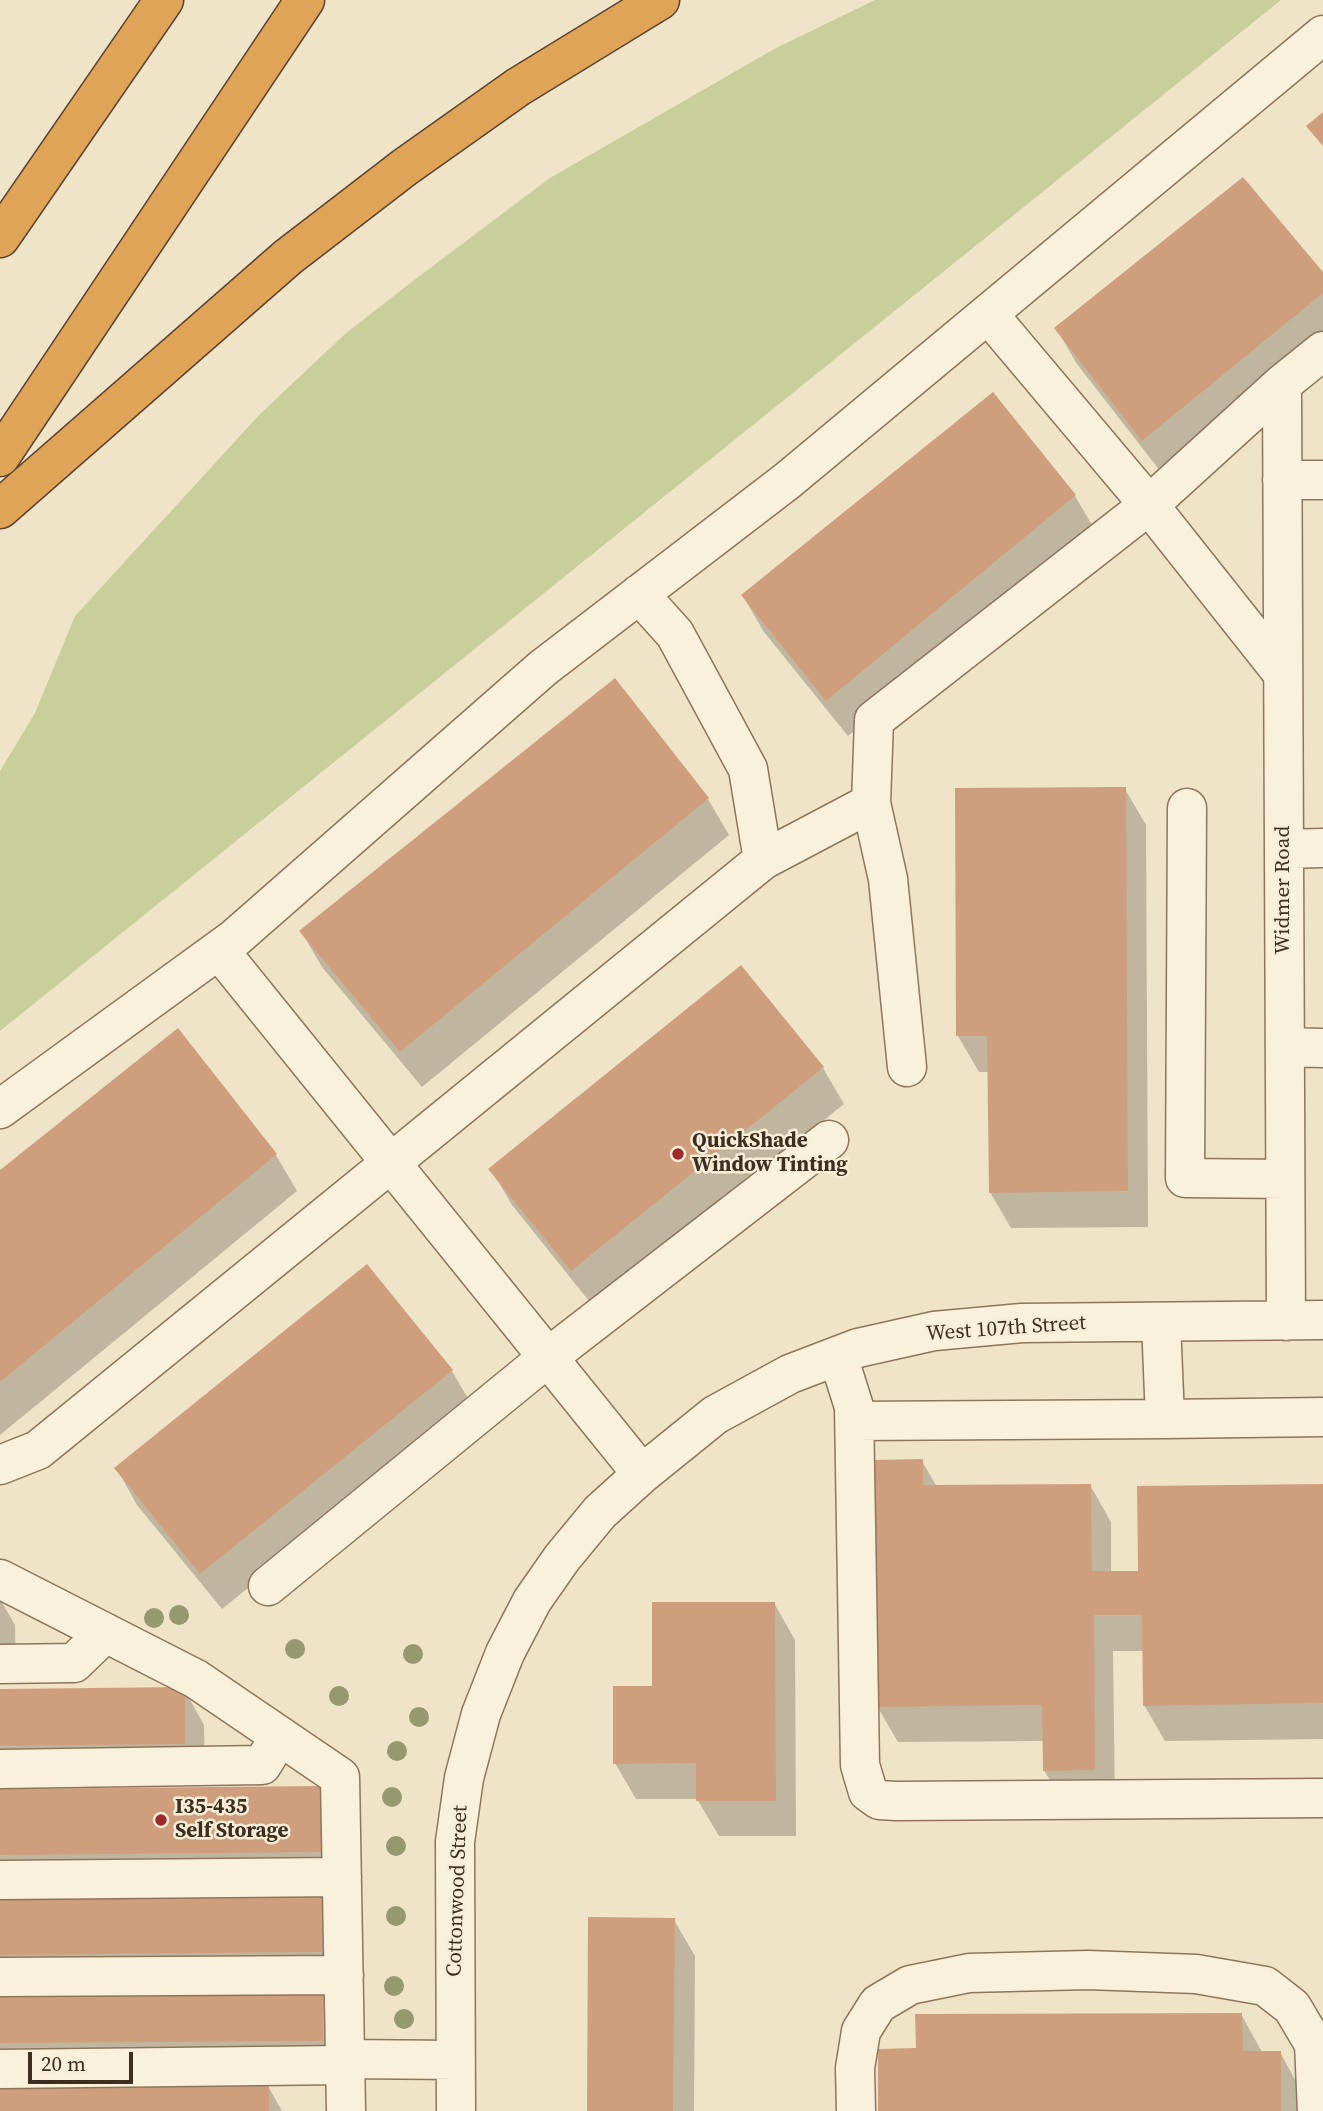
<!DOCTYPE html>
<style>
body{margin:0}
#map{position:relative;width:1323px;height:2111px;overflow:hidden;background:#f0e4c8;font-family:"Source Serif 4",serif}
canvas{display:block}
.scale{position:absolute;left:28px;top:2052px;width:105px;height:32px;box-sizing:border-box;border:4px solid #3d2e20;border-top:0;padding-left:9px;font-size:21px;line-height:24px;white-space:nowrap;color:#3d2e20;-webkit-text-stroke:5px #f7eed8;paint-order:stroke}
</style>
<div id="map">
<canvas width="1323" height="2111"></canvas>
<div class="scale">20 m</div>
</div>
<script>
const ctx = document.querySelector('canvas').getContext('2d');
ctx.lineJoin = 'round';
function fill(path, color) { ctx.fillStyle = color; ctx.fill(path, 'evenodd'); }
const toPath = rows => new Path2D(rows.map(r => 'M' + r).join(''));
function trace(path, color, width, dash) { ctx.strokeStyle = color; ctx.lineWidth = width; ctx.lineCap = dash ? 'butt' : 'round'; ctx.setLineDash(dash || []); ctx.stroke(path); }
function write(font, color, halo, rows, align = 'center') {
  ctx.font = font + ' "Source Serif 4",serif'; ctx.lineWidth = 5; ctx.setLineDash([]); ctx.textBaseline = 'middle'; ctx.strokeStyle = halo; ctx.fillStyle = color; for (const [text, x, y, turn = 0] of rows) {
    ctx.save(); ctx.translate(x, y); ctx.rotate((+turn || 0) * Math.PI / 180); ctx.textAlign = isNaN(turn) ? turn : align; if (halo) ctx.strokeText(text, 0, 0); ctx.fillText(text, 0, 0); ctx.restore();
  }
}
const green = toPath([
 [875,0,1281,0,0,1031,0,771,35,713,75,616,260,414,345,334,409,284,550,178,776,48]
]);
const shadow = toPath([
 [1323,275,1323,346,1164,476,1077,364,1056,328],
 [993,395,1075,496,1096,532,848,736,764,632,743,596],
 [1125,789,1146,825,1148,1227,1011,1228,990,1192,989,1072,979,1072,958,1036,956,790],
 [708,799,729,835,422,1087,322,967,301,931],
 [741,967,823,1068,844,1104,593,1306,512,1205,491,1169],
 [276,1155,297,1191,0,1435,0,1172],
 [452,1371,473,1407,222,1609,137,1505,117,1469],
 [922,1461,937,1487,1090,1485,1111,1522,1111,1573,1139,1572,1323,1486,1323,1739,1165,1741,1144,1705,1144,1651,1113,1651,1115,1806,1065,1806,1044,1770,1044,1741,898,1742,877,1706],
 [0,1599,15,1625,16,1673,0,1673],
 [774,1603,795,1640,796,1836,719,1836,697,1799,636,1799,615,1763,654,1687],
 [184,1689,204,1725,205,1779,0,1782,0,1691],
 [0,1791,342,1824,342,1887,0,1891],
 [321,1897,341,1934,342,1988,0,1991,0,1900],
 [674,1920,695,1956,694,2111,588,2111],
 [322,1993,342,2029,343,2076,0,2079,0,1996],
 [1241,2014,1262,2052,1280,2052,1300,2089,1301,2111,880,2111,917,2050],
 [268,2086,282,2111,0,2111,0,2089]
]);
const building = toPath([
 [1323,112,1323,146,1306,126],
 [1243,177,1323,272,1323,293,1142,441,1054,328],
 [993,392,1076,495,826,701,741,595],
 [615,678,709,798,400,1052,299,931],
 [1126,787,1128,1191,989,1193,987,1036,956,1036,955,788],
 [741,965,824,1067,571,1271,488,1169],
 [178,1028,277,1154,0,1382,0,1170],
 [367,1264,453,1370,200,1574,114,1468],
 [923,1459,923,1485,1091,1484,1092,1571,1138,1571,1137,1486,1323,1484,1323,1703,1143,1706,1142,1615,1094,1615,1095,1770,1043,1771,1042,1705,875,1707,873,1460],
 [652,1602,775,1602,776,1801,696,1801,696,1763,613,1764,613,1686,652,1686],
 [185,1687,185,1744,0,1746,0,1689],
 [322,1786,323,1852,0,1855,0,1789],
 [322,1896,322,1952,0,1955,0,1899],
 [588,1917,675,1918,673,2111,587,2111],
 [323,1991,323,2041,0,2043,0,1994],
 [1242,2013,1243,2051,1281,2051,1281,2111,878,2111,878,2049,916,2048,915,2014],
 [269,2085,269,2111,0,2111,0,2088]
]);
const minor = toPath([
 [989,315,1149,505,1283,674],
 [1282,480,1323,480],
 [871,803,888,879,907,1067],
 [1187,808,1185,1178,1285,1179],
 [1284,849,1323,848],
 [763,860,871,803,874,720,1149,505,1282,384],
 [219,950,642,1474],
 [1285,1047,1323,1048],
 [0,1109,235,938,543,668,787,481,1323,35],
 [1286,1321,1282,384,1323,351],
 [1161,1322,1165,1419,1323,1417],
 [838,1356,854,1407,860,1765,868,1792,879,1800,896,1801,1323,1798],
 [855,1421,1165,1419],
 [0,1465,38,1450,763,860,748,769,675,634,639,594],
 [0,1579,196,1679,340,1777,346,2111],
 [268,1586,547,1358,829,1140],
 [0,1664,74,1663,105,1633],
 [0,1769,262,1765,280,1736],
 [0,1880,342,1877],
 [0,1977,344,1975],
 [345,2059,455,2060],
 [0,2069,345,2065],
 [456,2111,455,1842,464,1778,481,1714,505,1653,532,1601,562,1558,600,1512,642,1474,715,1415,790,1374,858,1348,934,1331,1022,1323,1323,1320],
 [856,2111,855,2068,861,2031,878,2004,910,1985,969,1973,1088,1970,1196,1974,1265,1986,1292,2007,1314,2044,1317,2111]
]);
const highway = toPath([
 [0,238,164,0],
 [0,457,305,0],
 [0,509,288,257,405,167,518,87,660,0]
]);
const trees = [
 [179,1615],
 [154,1618],
 [295,1649],
 [413,1654],
 [339,1696],
 [419,1717],
 [397,1751],
 [392,1797],
 [396,1846],
 [396,1916],
 [394,1986],
 [404,2019]
];
const markers = [
 [678,1154,7,"#9e2a2b"],
 [161,1820,7,"#9e2a2b"]
];
const streetNames = [
 ["Widmer Road",1284,890,-90],
 ["West 107th Street",1006,1329,-4],
 ["Cottonwood Street",458,1891,-88]
];
const poiNames = [
 ["QuickShade",692,1142],
 ["Window Tinting",692,1166],
 ["I35-435",175,1808],
 ["Self Storage",175,1832]
];
fill(green, '#c9cf9b');
fill(shadow, '#0003');
fill(building, '#cf9f7d');
trace(minor, '#8d765c', 41);
trace(highway, '#5b4430', 41);
trace(minor, '#faf1dc', 38);
trace(highway, '#e0a458', 38);
ctx.fillStyle = '#96986f';
for (const [x, y] of trees) { ctx.beginPath(); ctx.arc(x, y, 10, 0, 2 * Math.PI); ctx.fill(); }
for (const [x, y, r, color] of markers) { const dot = new Path2D(); dot.arc(x, y, r, 0, 2 * Math.PI); ctx.fillStyle = color; ctx.fill(dot); trace(dot, '#f7eed8', 2.5); }
write('21px', '#3d2e20', '#f7eed8', streetNames);
write('bold 21px', '#3d2e20', '#f7eed8', poiNames, 'left');
</script>
